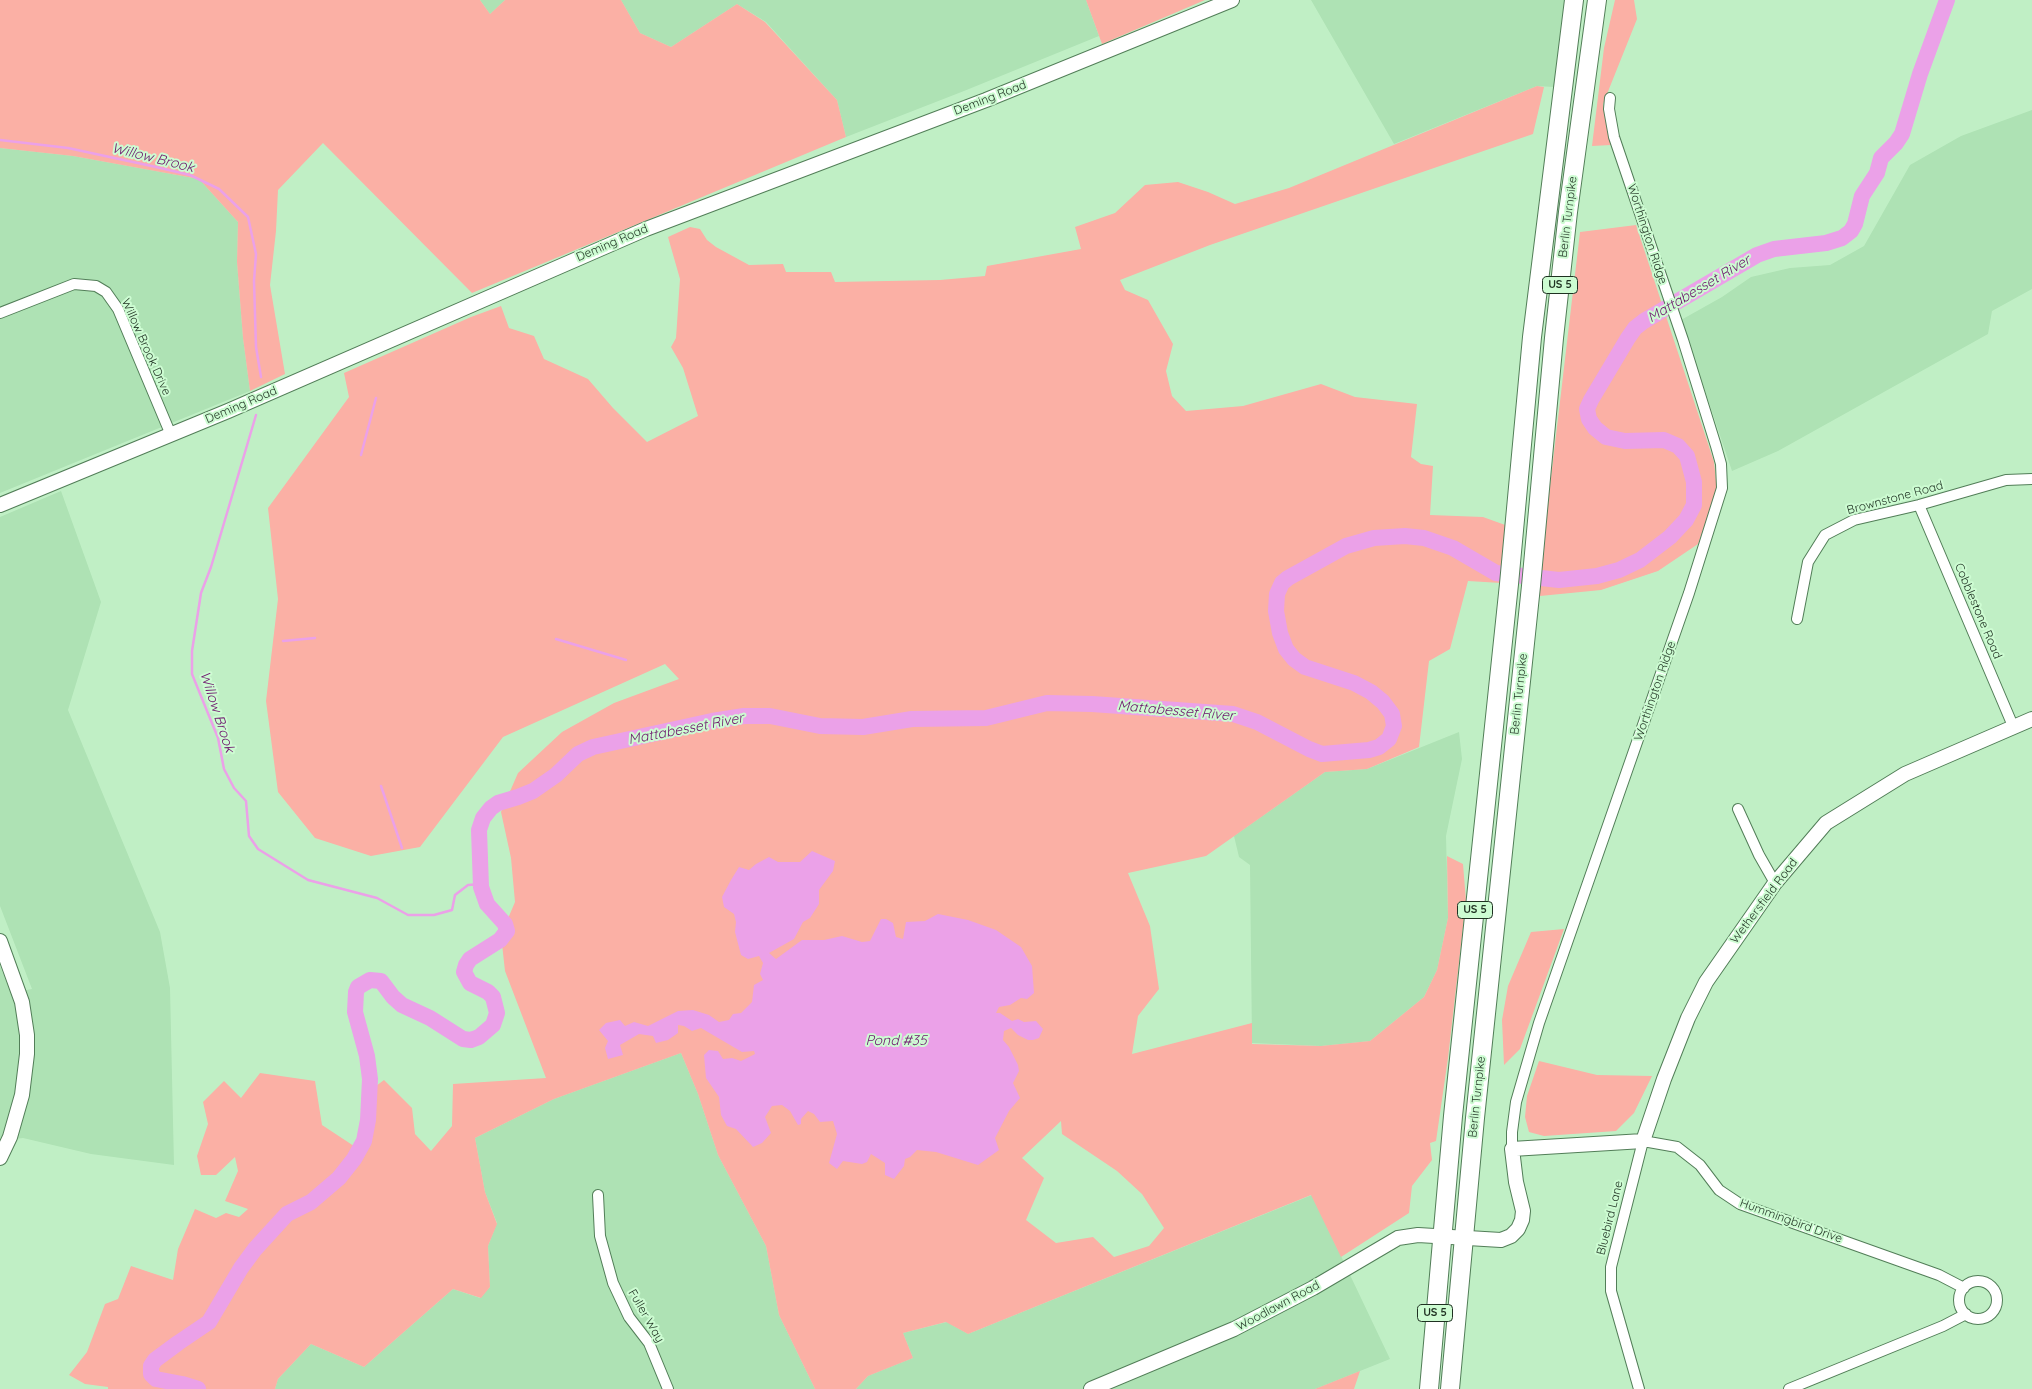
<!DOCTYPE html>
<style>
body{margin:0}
canvas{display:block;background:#c0efc5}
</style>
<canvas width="2032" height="1389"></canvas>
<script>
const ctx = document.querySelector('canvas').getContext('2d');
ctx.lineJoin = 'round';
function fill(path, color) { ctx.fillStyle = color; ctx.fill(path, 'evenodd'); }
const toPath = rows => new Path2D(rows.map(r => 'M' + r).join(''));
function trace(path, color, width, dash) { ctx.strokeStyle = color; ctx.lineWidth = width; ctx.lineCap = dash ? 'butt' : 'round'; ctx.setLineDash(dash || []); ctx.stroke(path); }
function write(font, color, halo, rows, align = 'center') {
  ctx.font = font + ' Quicksand,sans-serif'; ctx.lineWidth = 4; ctx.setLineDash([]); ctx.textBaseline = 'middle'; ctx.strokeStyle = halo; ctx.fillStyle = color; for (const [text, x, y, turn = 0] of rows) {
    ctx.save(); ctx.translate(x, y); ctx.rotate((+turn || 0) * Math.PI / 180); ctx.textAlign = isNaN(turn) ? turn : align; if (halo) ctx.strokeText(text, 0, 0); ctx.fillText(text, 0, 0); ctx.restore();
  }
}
const built = toPath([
 [480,0,505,0,490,14],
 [621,0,1086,0,1099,36,964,91,846,137,837,100,766,22,737,4,671,47,640,33],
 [1311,0,1566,0,1554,87,1537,86,1394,144],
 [2032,110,2032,289,1992,311,1988,334,1778,451,1732,471,1681,320,1722,297,1751,277,1790,268,1830,265,1864,246,1910,165,1961,136],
 [0,148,73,156,199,179,238,222,237,262,243,338,250,391,0,493],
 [61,491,101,602,68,710,160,932,170,988,174,1165,91,1154,23,1138,0,1141,0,966,11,993,32,989,0,906,0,517],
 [1459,732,1462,759,1446,836,1448,918,1437,970,1424,997,1370,1041,1321,1046,1252,1043,1250,865,1239,857,1234,836,1325,772,1367,769],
 [681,1053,698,1094,718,1155,766,1246,779,1315,815,1389,275,1389,278,1379,311,1344,364,1367,453,1289,480,1298,490,1287,488,1246,497,1223,485,1192,475,1138,554,1099],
 [1312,1195,1390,1359,1315,1389,856,1389,868,1376,913,1358,903,1333,947,1322,968,1334]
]);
const green = toPath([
 [0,0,480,0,490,14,505,0,621,0,640,33,671,47,737,4,765,22,837,100,846,137,472,293,323,143,278,190,276,231,270,285,285,374,250,391,243,338,237,262,238,222,199,179,73,156,0,148],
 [1086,0,1205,0,1102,44],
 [1615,0,1634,0,1637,19,1603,104,1611,145,1592,146,1604,48],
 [1537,86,1544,87,1533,134,1210,245,1120,280,1125,290,1148,300,1173,344,1166,371,1172,396,1186,411,1243,406,1321,384,1355,397,1417,404,1411,457,1421,464,1433,466,1430,515,1483,517,1508,526,1501,583,1468,581,1450,649,1429,661,1419,747,1367,769,1325,772,1206,856,1128,873,1150,926,1159,989,1138,1016,1132,1054,1252,1023,1252,1044,1321,1046,1370,1041,1424,997,1437,970,1448,918,1447,856,1463,864,1466,901,1448,1058,1436,1141,1430,1143,1432,1160,1412,1186,1409,1213,1341,1257,1311,1195,968,1334,946,1322,903,1333,913,1358,868,1376,856,1389,815,1389,779,1315,766,1246,718,1155,698,1094,681,1053,554,1099,475,1138,485,1192,497,1224,488,1246,490,1287,481,1298,453,1289,364,1367,311,1344,278,1379,275,1389,108,1389,108,1387,85,1384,69,1375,87,1352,105,1304,118,1299,131,1266,173,1280,178,1249,195,1209,216,1218,226,1213,239,1217,248,1209,225,1201,238,1171,235,1157,216,1175,201,1175,197,1156,208,1124,203,1102,224,1081,241,1098,260,1073,315,1081,322,1125,363,1152,372,1089,384,1080,412,1108,415,1134,431,1151,452,1126,453,1084,546,1078,505,971,501,935,515,902,511,858,501,812,518,773,562,732,614,703,679,679,665,664,503,737,420,847,371,856,315,838,278,792,266,701,278,599,268,508,349,397,344,373,471,317,501,306,509,328,534,336,544,359,588,379,613,408,647,442,698,416,683,368,671,347,676,338,680,279,668,237,690,227,700,229,707,240,716,247,749,265,783,264,786,272,831,272,835,282,940,280,985,276,987,266,1081,249,1075,227,1115,213,1145,185,1178,182,1208,192,1235,204,1289,188],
 [1061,1121,1062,1134,1117,1171,1142,1194,1164,1228,1149,1246,1114,1257,1093,1237,1056,1243,1026,1220,1044,1178,1022,1158],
 [1636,225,1714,462,1717,491,1698,544,1658,571,1601,590,1540,596,1540,571,1580,232],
 [1564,929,1520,1049,1504,1065,1502,1020,1508,986,1531,932],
 [1539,1061,1597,1075,1652,1076,1634,1113,1616,1131,1544,1136,1529,1132,1525,1117,1527,1096],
 [1360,1371,1354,1389,1315,1389]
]);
const water = toPath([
 [812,851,835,861,833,871,819,890,819,904,810,918,803,922,794,939,769,953,776,959,802,940,824,940,842,936,862,942,870,941,881,919,886,919,893,923,896,937,903,939,906,922,925,921,938,914,968,920,996,930,1021,947,1032,966,1034,993,1027,999,1021,998,1010,1005,999,1007,996,1013,1000,1013,1012,1021,1018,1019,1024,1022,1036,1021,1043,1029,1039,1038,1033,1040,1028,1040,1018,1035,1011,1028,1004,1031,1003,1040,1009,1047,1018,1065,1019,1071,1013,1083,1020,1098,1009,1111,995,1138,999,1150,978,1165,936,1152,917,1150,910,1157,905,1159,904,1166,894,1179,885,1175,885,1163,871,1154,867,1162,862,1164,843,1161,837,1169,829,1163,837,1134,833,1121,820,1122,814,1114,808,1111,801,1119,801,1124,798,1125,790,1111,782,1105,772,1106,765,1117,771,1133,762,1143,753,1147,736,1129,727,1126,721,1115,719,1097,706,1078,704,1055,709,1050,718,1051,723,1059,732,1058,741,1061,755,1054,754,1051,742,1052,701,1028,692,1031,684,1026,678,1025,678,1033,668,1040,656,1043,653,1036,639,1034,620,1045,623,1055,608,1059,605,1048,608,1041,599,1030,606,1023,620,1020,625,1026,634,1022,648,1026,678,1011,693,1010,709,1015,719,1022,729,1020,733,1014,741,1013,752,1002,754,985,763,980,760,974,763,963,759,956,748,959,741,955,735,932,736,922,734,914,724,907,722,897,731,880,739,867,749,870,756,864,769,857,778,862,800,862]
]);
const stream = toPath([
 [0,140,68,148,156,167,190,175,219,189,248,217,256,254,254,281,256,347,261,377],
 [256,415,211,567,201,593,192,651,192,674,218,738,224,769,234,788,246,801,249,836,258,849,308,880,377,898,408,915,434,915,452,910,455,895,468,885,481,884],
 [361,455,376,398],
 [556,639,626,660],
 [283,641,315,638],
 [381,786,402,848]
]);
const river = toPath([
 [198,1389,182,1384,156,1379,151,1374,151,1366,155,1360,178,1343,209,1322,241,1268,255,1249,287,1214,311,1202,339,1178,354,1159,364,1141,368,1120,370,1079,367,1056,355,1012,356,992,358,987,370,980,381,981,393,997,402,1005,430,1018,463,1039,471,1040,479,1037,493,1025,497,1013,493,997,488,992,470,983,464,972,466,965,470,959,500,940,507,931,505,924,487,904,481,887,479,830,483,818,491,808,498,803,518,797,533,791,556,775,578,754,593,747,712,721,744,716,770,716,820,726,863,727,912,719,986,718,1047,703,1092,704,1233,714,1257,722,1309,749,1322,754,1369,750,1379,747,1389,739,1394,726,1392,714,1383,702,1371,692,1354,683,1305,667,1294,659,1286,649,1280,633,1276,611,1277,594,1282,583,1288,578,1346,546,1374,538,1405,536,1424,538,1453,548,1496,573,1559,580,1597,576,1619,570,1640,560,1670,537,1686,520,1694,505,1694,482,1687,456,1678,446,1664,440,1625,441,1606,437,1595,428,1589,419,1587,409,1591,400,1628,338,1635,328,1644,321,1757,255,1774,249,1826,243,1842,238,1851,231,1855,224,1862,196,1877,173,1881,158,1896,143,1902,134,1920,74,1947,0]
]);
const street = toPath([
 [0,313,74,284,96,286,106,292,118,309,171,435],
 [1919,505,2013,726],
 [1797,619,1808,562,1825,535,1854,520,1919,505,2006,480,2032,479],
 [1738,809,1759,855,1775,883],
 [1512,1149,1512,1132,1516,1102,1539,1023,1689,593,1722,488,1721,464,1716,446,1683,340,1614,137,1609,109,1610,98],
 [598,1195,600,1236,613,1283,629,1317,649,1343,668,1389],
 '1959 1300a19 19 0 1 1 38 0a19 19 0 1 1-38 0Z',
 [1639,1389,1611,1291,1611,1267,1643,1141,1677,1147,1700,1165,1719,1190,1740,1204,1939,1275,1964,1288],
 [1789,1389,1943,1326,1966,1314]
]);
const secondary = toPath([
 [0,505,228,411,646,229,986,100,1232,0],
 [0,941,22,1002,27,1035,27,1054,22,1095,10,1137,0,1158],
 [1091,1389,1234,1329,1313,1288,1398,1238,1418,1235,1501,1240,1511,1236,1518,1229,1522,1220,1523,1211,1516,1182,1512,1149,1643,1141,1664,1079,1688,1018,1706,982,1775,883,1826,823,1905,774,2032,719]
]);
const highway = toPath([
 [1429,1389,1453,1116,1509,584,1532,337,1574,0],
 [1450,1389,1475,1118,1531,586,1554,338,1568,212,1597,0]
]);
const shields = [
 [1560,285,35],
 [1475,910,35],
 [1435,1313,35]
];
const shieldNames = [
 ["US 5",1560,285],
 ["US 5",1475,910],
 ["US 5",1435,1313]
];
const streetNames = [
 ["Deming Road",990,98,-21],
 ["Berlin Turnpike",1568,217,-83],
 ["Worthington Ridge",1647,234,72],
 ["Deming Road",612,243,-23],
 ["Willow Brook Drive",146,347,66],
 ["Deming Road",241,405,-23],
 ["Brownstone Road",1895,498,-15],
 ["Cobblestone Road",1978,611,67],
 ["Worthington Ridge",1655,691,-71],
 ["Berlin Turnpike",1519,694,-84],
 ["Wethersfield Road",1764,901,-53],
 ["Berlin Turnpike",1477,1097,-84],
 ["Bluebird Lane",1610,1218,-76],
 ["Hummingbird Drive",1791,1221,20],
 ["Woodlawn Road",1278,1306,-28],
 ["Fuller Way",646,1316,60]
];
const waterNames = [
 ["Willow Brook",153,158,14],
 ["Mattabesset River",1699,289,-31],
 ["Mattabesset River",1176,711,5],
 ["Willow Brook",217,712,72],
 ["Mattabesset River",686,729,-11],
 ["Pond #35",896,1041]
];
fill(built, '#aee2b4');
fill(green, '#fbb0a5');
fill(water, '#eba1e8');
trace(stream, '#eba1e8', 2.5);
trace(river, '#eba1e8', 16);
trace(street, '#527e58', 12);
trace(secondary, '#527e58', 16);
trace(highway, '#527e58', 20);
trace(street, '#fff', 10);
trace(secondary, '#fff', 14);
trace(highway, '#fff', 18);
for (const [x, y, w] of shields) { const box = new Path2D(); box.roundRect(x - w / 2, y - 8.5, w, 17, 4); ctx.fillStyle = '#cdfcd2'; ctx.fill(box); trace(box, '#1f3122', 1); }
write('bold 11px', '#1f3122', null, shieldNames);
write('12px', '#1f3122', '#cdfcd2', streetNames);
write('italic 14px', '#6c146c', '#cdfcd2', waterNames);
</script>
